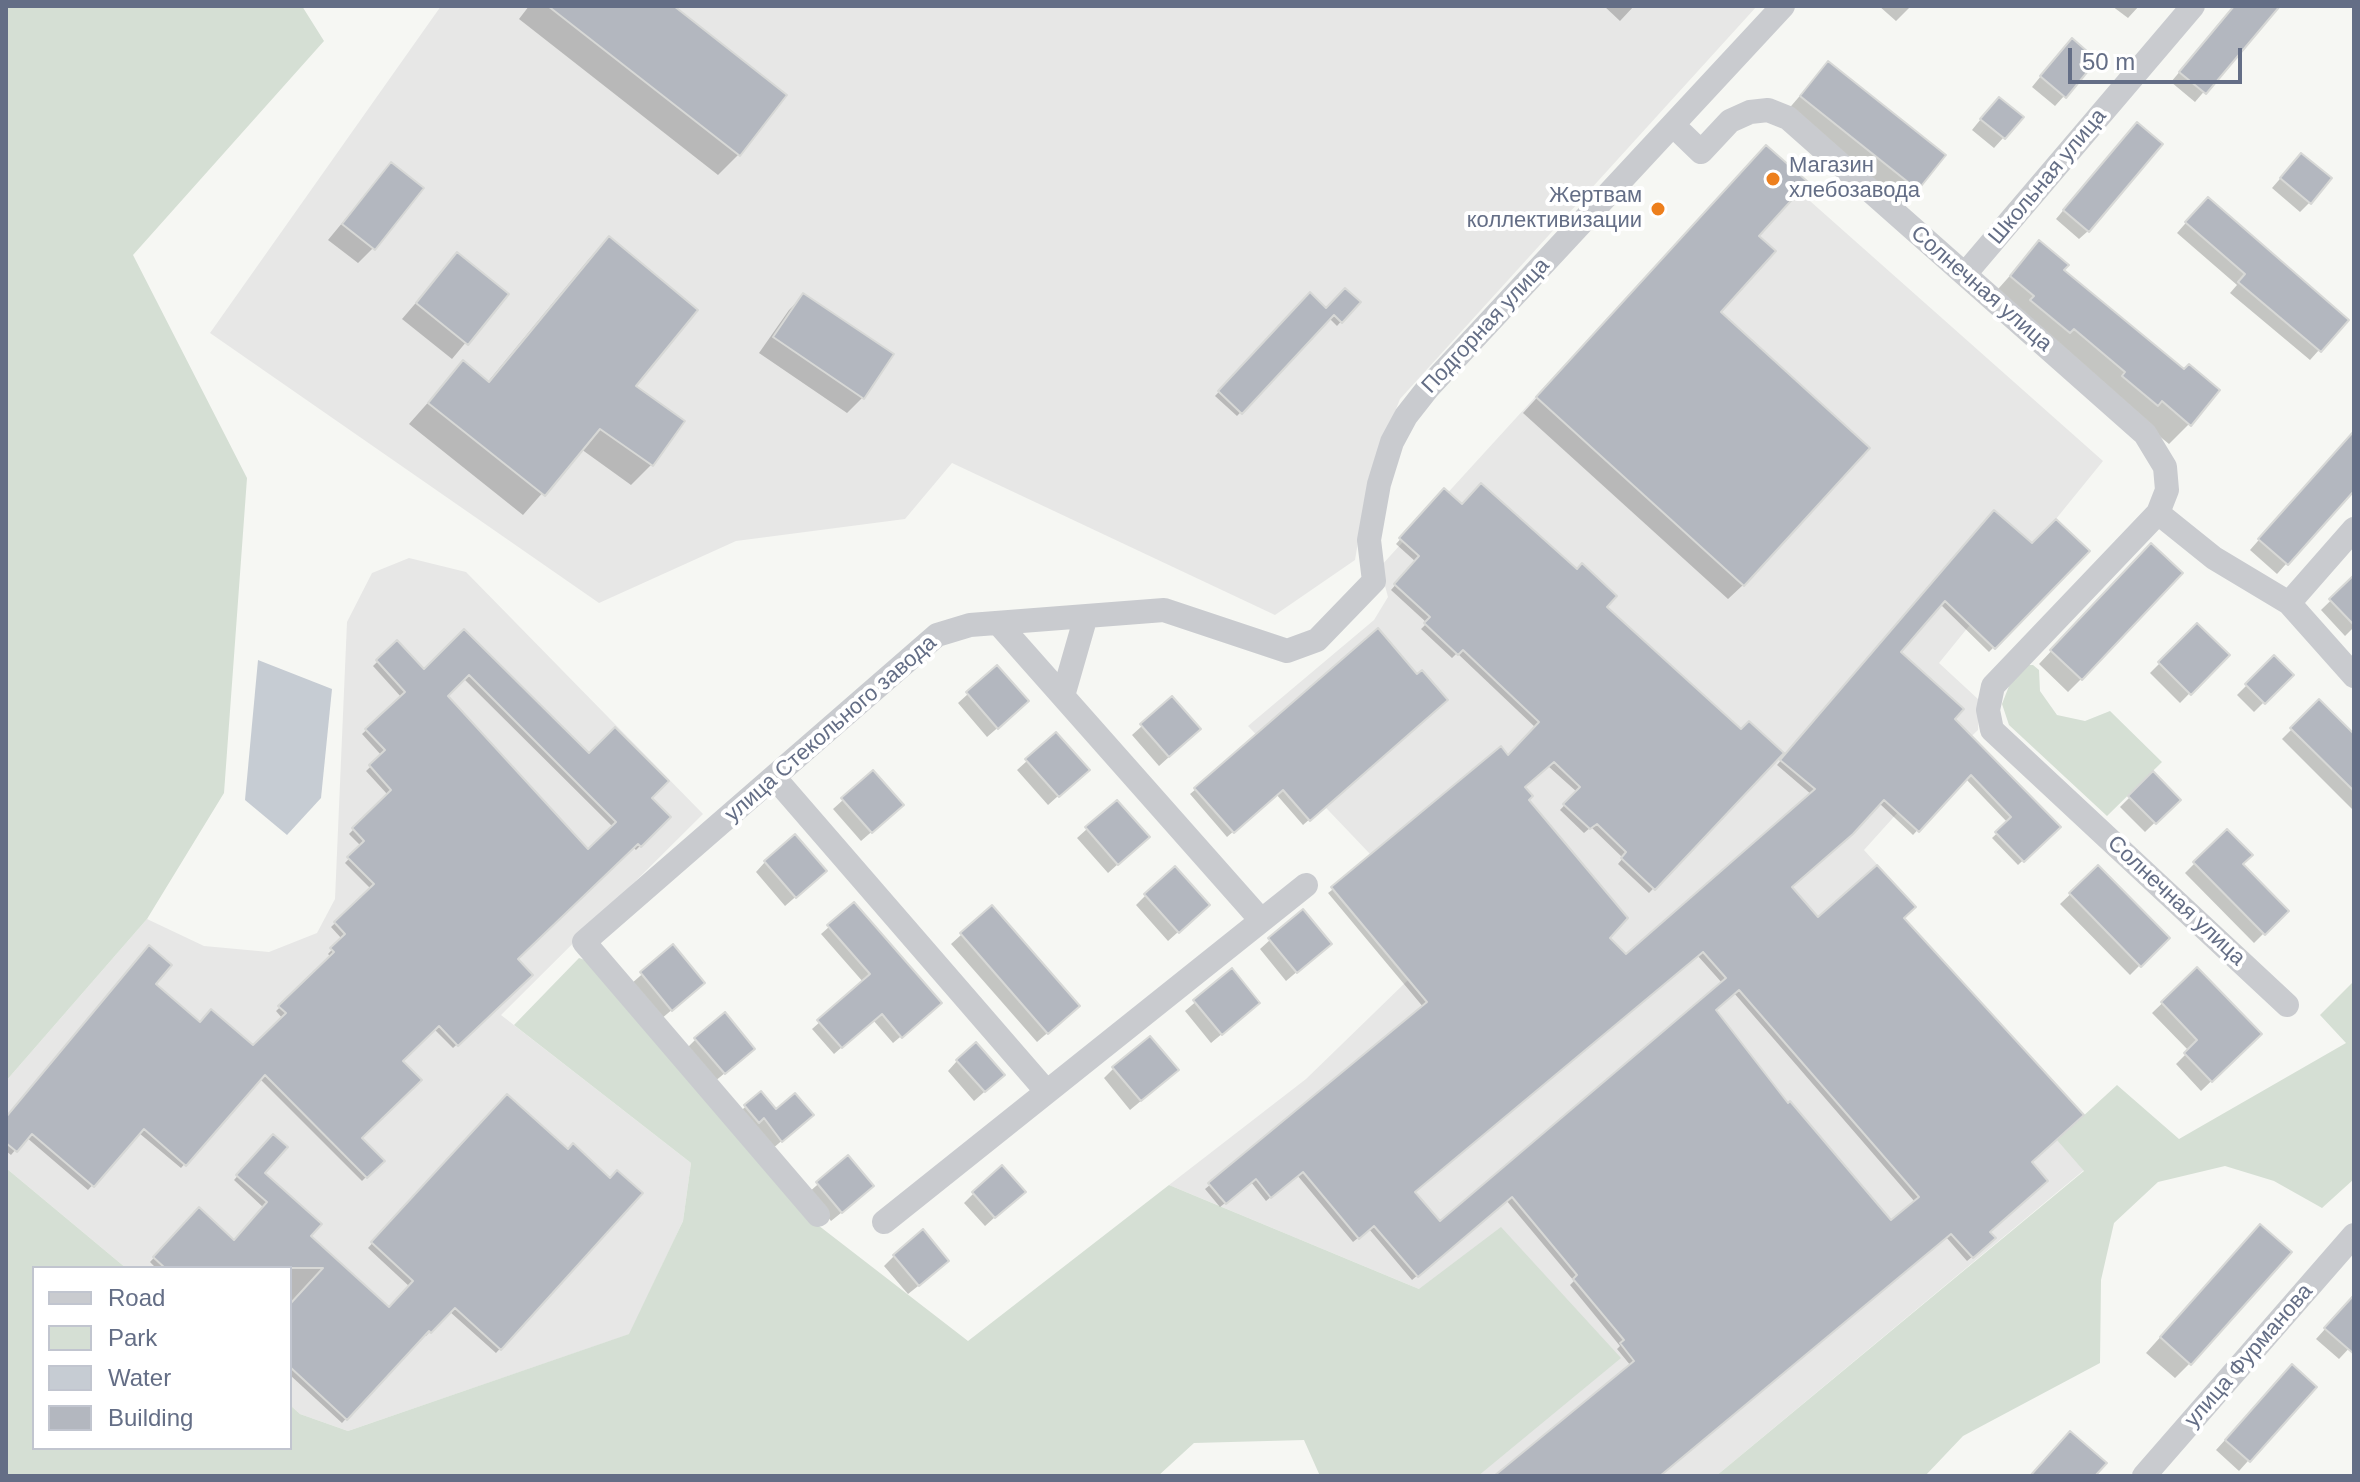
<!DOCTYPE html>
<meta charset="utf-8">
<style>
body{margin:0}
#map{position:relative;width:2360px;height:1482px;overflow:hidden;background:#f6f7f3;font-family:Helvetica,sans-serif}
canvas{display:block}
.frame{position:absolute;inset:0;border:8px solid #646e86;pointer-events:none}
.legend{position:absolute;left:32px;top:1266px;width:260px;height:184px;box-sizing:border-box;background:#fff;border:2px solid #c1c5cf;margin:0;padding:10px 14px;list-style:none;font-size:24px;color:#646e86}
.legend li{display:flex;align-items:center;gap:16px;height:40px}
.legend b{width:40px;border:2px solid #c1c5cf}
.scale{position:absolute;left:2068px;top:48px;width:174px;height:36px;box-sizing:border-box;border:4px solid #646e86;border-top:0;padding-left:10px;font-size:24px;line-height:28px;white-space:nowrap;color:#646e86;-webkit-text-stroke:6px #fff;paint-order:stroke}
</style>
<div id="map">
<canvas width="2360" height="1482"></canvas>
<div class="frame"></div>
<ul class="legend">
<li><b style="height:10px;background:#c9cbcf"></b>Road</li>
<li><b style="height:22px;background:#d5dfd4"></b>Park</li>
<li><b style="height:22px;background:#c6ccd3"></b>Water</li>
<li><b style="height:22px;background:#b3b7bf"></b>Building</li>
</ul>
<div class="scale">50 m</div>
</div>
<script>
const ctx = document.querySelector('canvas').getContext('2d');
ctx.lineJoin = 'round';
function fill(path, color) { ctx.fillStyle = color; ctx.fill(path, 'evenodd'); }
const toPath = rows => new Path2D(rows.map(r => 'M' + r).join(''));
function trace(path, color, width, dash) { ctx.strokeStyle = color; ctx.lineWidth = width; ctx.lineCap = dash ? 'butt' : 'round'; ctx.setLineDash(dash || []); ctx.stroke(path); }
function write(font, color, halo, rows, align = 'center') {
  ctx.font = font + ' Helvetica,sans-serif'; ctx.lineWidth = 8; ctx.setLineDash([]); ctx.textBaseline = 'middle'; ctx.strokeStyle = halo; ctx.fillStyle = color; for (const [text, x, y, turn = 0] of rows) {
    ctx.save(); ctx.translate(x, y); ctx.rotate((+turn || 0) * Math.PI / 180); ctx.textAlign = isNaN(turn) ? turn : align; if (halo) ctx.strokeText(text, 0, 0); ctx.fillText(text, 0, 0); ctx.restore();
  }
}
const built = toPath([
 [441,6,1757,6,1400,399,1369,477,1355,560,1275,615,952,463,905,519,736,541,599,603,210,333],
 [1757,154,2103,461,1939,663,1979,700,1978,730,1937,769,1864,850,1916,907,1905,919,2084,1170,1716,1476,1478,1476,1419,1289,1169,1185,1306,1079,1408,980,1331,887,1370,854,1248,726,1374,620,1388,597,1380,567],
 [409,558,466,572,703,814,501,1015,691,1163,683,1221,630,1334,348,1431,300,1414,290,1405,290,1268,126,1268,6,1168,6,1081,147,919,204,946,269,952,317,933,335,899,347,622,372,573]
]);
const green = toPath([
 [6,6,302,6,324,41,133,255,247,478,224,793,147,919,6,1081],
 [2027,665,2033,665,2039,670,2040,691,2057,715,2085,721,2110,711,2162,762,2107,816,2009,725,2002,704,2009,686],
 [579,958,585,960,814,1222,968,1341,1169,1185,1419,1289,1501,1227,1621,1358,1478,1476,1320,1476,1304,1440,1194,1443,1158,1476,6,1476,6,1168,126,1268,34,1268,34,1448,290,1448,290,1405,300,1414,348,1431,629,1334,683,1221,691,1163,514,1025],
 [2354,981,2354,1179,2322,1208,2274,1181,2225,1166,2158,1182,2114,1223,2101,1280,2100,1363,1963,1436,1925,1476,1716,1476,2084,1171,2057,1140,2117,1085,2179,1139,2346,1043,2320,1015]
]);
const water = toPath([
 [258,660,332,689,321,798,287,835,245,800]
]);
const shadow = toPath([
 [529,6,670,6,785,96,738,155,718,175,519,19],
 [1604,6,1634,6,1620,21],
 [1879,6,1911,6,1896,21],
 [2112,6,2139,6,2128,18],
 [2235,6,2269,6,2274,10,2195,102,2171,82],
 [2062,50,2064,96,2055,106,2032,87],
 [1828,63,1944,155,1902,204,1786,112],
 [1989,109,2021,118,1994,148,1972,130],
 [2128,133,2088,231,2079,239,2056,219],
 [1752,162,1756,236,1718,312,1743,585,1728,599,1523,413],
 [391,164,373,248,358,263,328,240],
 [2292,165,2310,202,2300,212,2272,188],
 [2198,209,2319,350,2310,360,2230,293,2237,285,2177,233],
 [609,239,633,386,682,421,651,465,631,485,581,449,523,515,409,424,463,363,487,383,589,259],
 [2039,243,2189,424,2169,444,1991,297],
 [457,255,506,294,452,359,402,319],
 [804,295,891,355,862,398,847,413,759,353,789,310],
 [1310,295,1326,311,1358,302,1337,326,1329,318,1237,416,1215,396],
 [2354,432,2354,488,2277,574,2250,550],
 [1444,491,1462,506,1604,607,1741,732,1781,754,1649,893,1618,864,1623,858,1591,827,1584,833,1560,810,1577,792,1548,766,1523,787,1527,800,1608,938,1626,957,1812,795,1777,765,1990,518,2032,546,2087,551,1989,652,1940,604,1898,653,1953,719,2058,827,2018,865,1992,838,2008,823,1965,778,1913,835,1879,803,1790,887,1818,920,1902,918,2029,1162,1988,1232,1989,1243,1967,1261,1946,1237,1658,1476,1497,1476,1631,1366,1617,1349,1620,1346,1570,1285,1574,1281,1506,1200,1412,1280,1369,1229,1353,1242,1297,1175,1266,1201,1251,1182,1220,1207,1205,1189,1424,1008,1328,893,1508,758,1536,728,1457,653,1452,658,1421,629,1427,623,1391,590,1416,562,1396,544],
 [1697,955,1723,984,1439,1224,1412,1192],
 [1734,993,1915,1202,1891,1223,1788,1106,1713,1011],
 [2138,559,2081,679,2068,692,2039,664],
 [2354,578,2354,627,2345,636,2321,610],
 [2197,626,2227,655,2180,703,2150,673],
 [464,632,589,756,649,798,668,817,636,850,633,847,515,960,530,975,453,1048,434,1029,401,1062,360,1138,382,1161,362,1181,259,1078,181,1168,139,1133,88,1190,26,1137,11,1155,6,1151,6,1119,153,985,200,1024,254,1048,283,1019,276,1011,332,958,328,954,342,939,331,927,371,889,345,863,361,846,349,834,388,795,366,771,382,756,362,734,402,698,373,666,397,643,424,672],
 [463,678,614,828,588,852,445,696],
 [2274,658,2291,675,2254,712,2237,695],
 [968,694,1017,711,987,737,958,703],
 [2319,702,2354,737,2354,811,2282,739],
 [1440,706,1303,825,1276,794,1227,837,1190,794,1196,789],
 [1142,726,1189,739,1159,766,1132,735],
 [1027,761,1077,779,1048,805,1017,770],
 [873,773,892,814,861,841,833,809],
 [2153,774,2178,800,2145,832,2120,807],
 [1087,829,1137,847,1108,873,1077,838],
 [2227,831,2241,864,2286,911,2254,943,2185,873],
 [765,862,815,880,785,906,756,872],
 [2098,868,2167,938,2130,975,2060,904],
 [1146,895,1197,915,1168,941,1136,905],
 [991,908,1068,1015,1037,1042,951,944],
 [829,927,932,1010,893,1043,873,1020,834,1054,812,1029,864,983,821,934],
 [1270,940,1319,953,1286,981,1260,949],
 [673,947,693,992,661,1019,631,984],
 [2197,970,2260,1034,2201,1091,2176,1064,2189,1051,2152,1013],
 [1232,971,1248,1012,1211,1043,1185,1011],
 [696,1039,743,1058,714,1082,686,1049],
 [957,1061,992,1085,974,1101,948,1071],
 [1114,1068,1166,1080,1130,1110,1104,1078],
 [760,1094,775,1112,801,1124,771,1150,735,1116],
 [507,1097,567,1151,610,1181,640,1194,496,1353,449,1311,426,1336,423,1334,342,1423,290,1375,290,1268,156,1268,150,1262,199,1210,234,1242,264,1208,234,1180,273,1137,262,1173,308,1237,389,1310,410,1287,368,1248],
 [848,1158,862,1196,831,1221,808,1193],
 [974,1193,1013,1201,985,1226,964,1203],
 [2246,1242,2190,1363,2175,1378,2146,1353],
 [894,1256,937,1271,908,1294,884,1266],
 [2354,1315,2354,1343,2339,1359,2316,1339,2336,1317],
 [2282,1377,2314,1387,2239,1471,2216,1450]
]);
const building = toPath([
 [548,6,674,6,787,95,740,156,548,6],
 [2234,6,2280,6,2206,94,2179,72,2234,6],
 [2072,38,2097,60,2066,98,2040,76,2072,38],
 [1828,61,1946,155,1918,190,1800,96,1828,61],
 [1999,97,2024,117,2005,139,1980,119,1999,97],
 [2137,122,2163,144,2089,232,2063,210,2137,122],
 [1766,145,1808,182,1759,236,1776,251,1721,312,1870,448,1744,586,1536,397,1766,145],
 [2301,153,2332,178,2311,204,2280,178,2301,153],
 [391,162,424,188,375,250,342,224,391,162],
 [2208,197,2349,320,2321,352,2238,282,2245,274,2185,222,2208,197],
 [609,236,698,310,636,386,685,421,653,466,600,429,545,496,428,403,463,360,489,382,609,236],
 [2039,240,2069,265,2064,270,2184,369,2189,364,2220,390,2191,426,2162,401,2158,406,2122,376,2125,372,2074,329,2070,333,2030,300,2034,296,2010,276,2039,240],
 [457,252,509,294,468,345,416,303,457,252],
 [1345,288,1361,302,1342,323,1334,315,1242,414,1218,391,1310,292,1326,308,1345,288],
 [803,293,894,354,864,399,773,337,803,293],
 [2354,431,2354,491,2288,565,2258,539,2354,431],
 [1481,483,1577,569,1582,563,1617,596,1607,607,1741,729,1749,721,1784,753,1655,890,1621,858,1626,852,1597,824,1590,829,1563,804,1580,787,1554,762,1525,787,1533,796,1529,800,1628,918,1610,938,1626,954,1815,789,1780,760,1994,510,2032,543,2056,519,2090,551,1995,649,1945,601,1901,652,1964,709,1955,719,2061,827,2024,862,1995,832,2011,817,1971,775,1919,832,1884,800,1853,834,1792,887,1818,917,1877,865,1916,907,1904,918,2084,1115,2032,1162,2048,1181,1990,1232,1996,1238,1973,1258,1951,1234,1660,1476,1494,1476,1634,1361,1620,1343,1624,1340,1573,1279,1577,1275,1512,1197,1418,1277,1374,1226,1359,1239,1303,1172,1271,1198,1256,1179,1226,1204,1208,1183,1427,1002,1331,887,1501,746,1508,755,1539,722,1463,650,1458,655,1424,623,1430,617,1394,584,1419,556,1399,538,1444,488,1462,504,1481,483],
 [1703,952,1726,978,1440,1221,1415,1192,1703,952],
 [1739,990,1919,1197,1891,1220,1790,1101,1788,1103,1716,1010,1739,990],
 [2151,543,2183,573,2082,680,2050,650,2151,543],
 [2354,575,2354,625,2329,599,2354,575],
 [2197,623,2230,655,2191,695,2158,662,2197,623],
 [1378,628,1417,674,1422,670,1448,700,1310,821,1283,790,1234,833,1194,788,1378,628],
 [464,629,589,753,615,727,669,781,652,798,671,817,641,847,638,844,518,959,533,975,458,1046,439,1026,403,1061,422,1080,362,1138,385,1161,367,1178,265,1075,186,1166,144,1129,94,1187,32,1134,17,1152,6,1143,6,1117,149,945,172,965,156,984,200,1022,211,1009,253,1045,286,1013,278,1006,334,952,330,948,345,934,334,922,374,884,347,857,364,841,352,828,391,790,369,765,385,750,365,729,405,692,376,660,397,640,424,669,464,629],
 [469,675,616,822,588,849,448,696,469,675],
 [2274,655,2294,675,2265,704,2245,684,2274,655],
 [997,665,1029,701,998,729,966,692,997,665],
 [1172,696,1201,729,1169,757,1140,724,1172,696],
 [2319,699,2354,734,2354,791,2290,728,2319,699],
 [1056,732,1090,770,1059,797,1025,759,1056,732],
 [873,770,904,805,872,833,841,798,873,770],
 [2153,771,2181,800,2156,824,2128,796,2153,771],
 [1117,800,1150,837,1118,865,1085,827,1117,800],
 [2227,829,2253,855,2243,864,2289,911,2265,935,2193,862,2227,829],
 [795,834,827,871,796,898,764,861,795,834],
 [2098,865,2170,938,2141,967,2069,893,2098,865],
 [1175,866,1210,905,1179,933,1144,894,1175,866],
 [854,902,942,1003,902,1038,882,1014,842,1048,817,1020,870,974,827,925,854,902],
 [992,905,1080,1006,1048,1034,960,933,992,905],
 [1303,909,1332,944,1297,973,1268,938,1303,909],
 [673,944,705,983,672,1011,640,972,673,944],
 [2197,967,2262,1034,2212,1082,2184,1053,2197,1040,2161,1002,2197,967],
 [1232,968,1260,1003,1222,1035,1193,1000,1232,968],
 [725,1012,755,1049,725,1074,694,1038,725,1012],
 [1150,1036,1179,1070,1141,1101,1112,1067,1150,1036],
 [976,1042,1005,1075,985,1092,956,1060,976,1042],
 [761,1091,776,1109,795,1093,814,1115,782,1142,764,1118,759,1123,744,1105,761,1091],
 [507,1094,568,1149,573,1143,610,1178,617,1170,643,1193,501,1350,455,1308,431,1333,429,1331,347,1420,290,1367,290,1304,323,1268,165,1268,153,1257,199,1207,234,1240,267,1202,236,1175,273,1134,288,1147,265,1173,322,1224,311,1236,389,1307,413,1281,371,1242,507,1094],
 [848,1155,874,1186,842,1213,816,1182,848,1155],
 [1002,1165,1026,1192,995,1218,972,1192,1002,1165],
 [2260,1224,2292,1252,2191,1365,2160,1337,2260,1224],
 [923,1229,949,1261,919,1286,893,1255,923,1229],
 [2354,1295,2354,1354,2324,1328,2354,1295],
 [2292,1364,2317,1387,2250,1462,2225,1440,2292,1364],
 [2070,1431,2107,1463,2095,1476,2030,1476,2070,1431]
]);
const street = toPath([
 [1673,125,1701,152,1730,121,1750,112,1768,110,1788,118,2145,434,2165,467,2167,490,2158,513,2214,558,2289,603,2354,676],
 [1965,274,2193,6],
 [2158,513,1993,686,1988,710,1992,730,2287,1005],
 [2289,603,2354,529],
 [998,623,1261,920],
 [1063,696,1086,616],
 [774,777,1047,1092],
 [818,1215,584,942,937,635,970,625,1164,610,1287,651,1317,640,1374,581,1369,540,1379,484,1392,442,1406,416,1428,388,1783,6],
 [884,1222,1306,885],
 [2144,1476,2354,1235]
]);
const markers = [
 [1773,179,8,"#ed7f1d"],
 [1658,209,8,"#ed7f1d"]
];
const poiNames = [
 ["Магазин",1789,166],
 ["хлебозавода",1789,191],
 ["Жертвам",1642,196,"right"],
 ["коллективизации",1642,221,"right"]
];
const streetNames = [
 ["Школьная улица",2048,177,-50],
 ["Солнечная улица",1981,289,41],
 ["Подгорная улица",1486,326,-47],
 ["улица Стекольного завода",831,729,-41],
 ["Солнечная улица",2176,901,43],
 ["улица Фурманова",2249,1356,-49]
];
fill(built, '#e7e7e6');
fill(green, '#d5dfd4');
fill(water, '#c6ccd3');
fill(shadow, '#0003');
fill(building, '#b3b7bf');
trace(building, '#d7d8d6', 2);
trace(street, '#c9cbcf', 24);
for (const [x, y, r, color] of markers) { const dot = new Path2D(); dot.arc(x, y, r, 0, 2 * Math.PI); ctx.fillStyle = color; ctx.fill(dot); trace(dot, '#fff', 3); }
write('22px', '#646e86', '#fff', poiNames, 'left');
write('22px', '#646e86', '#fff', streetNames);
</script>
